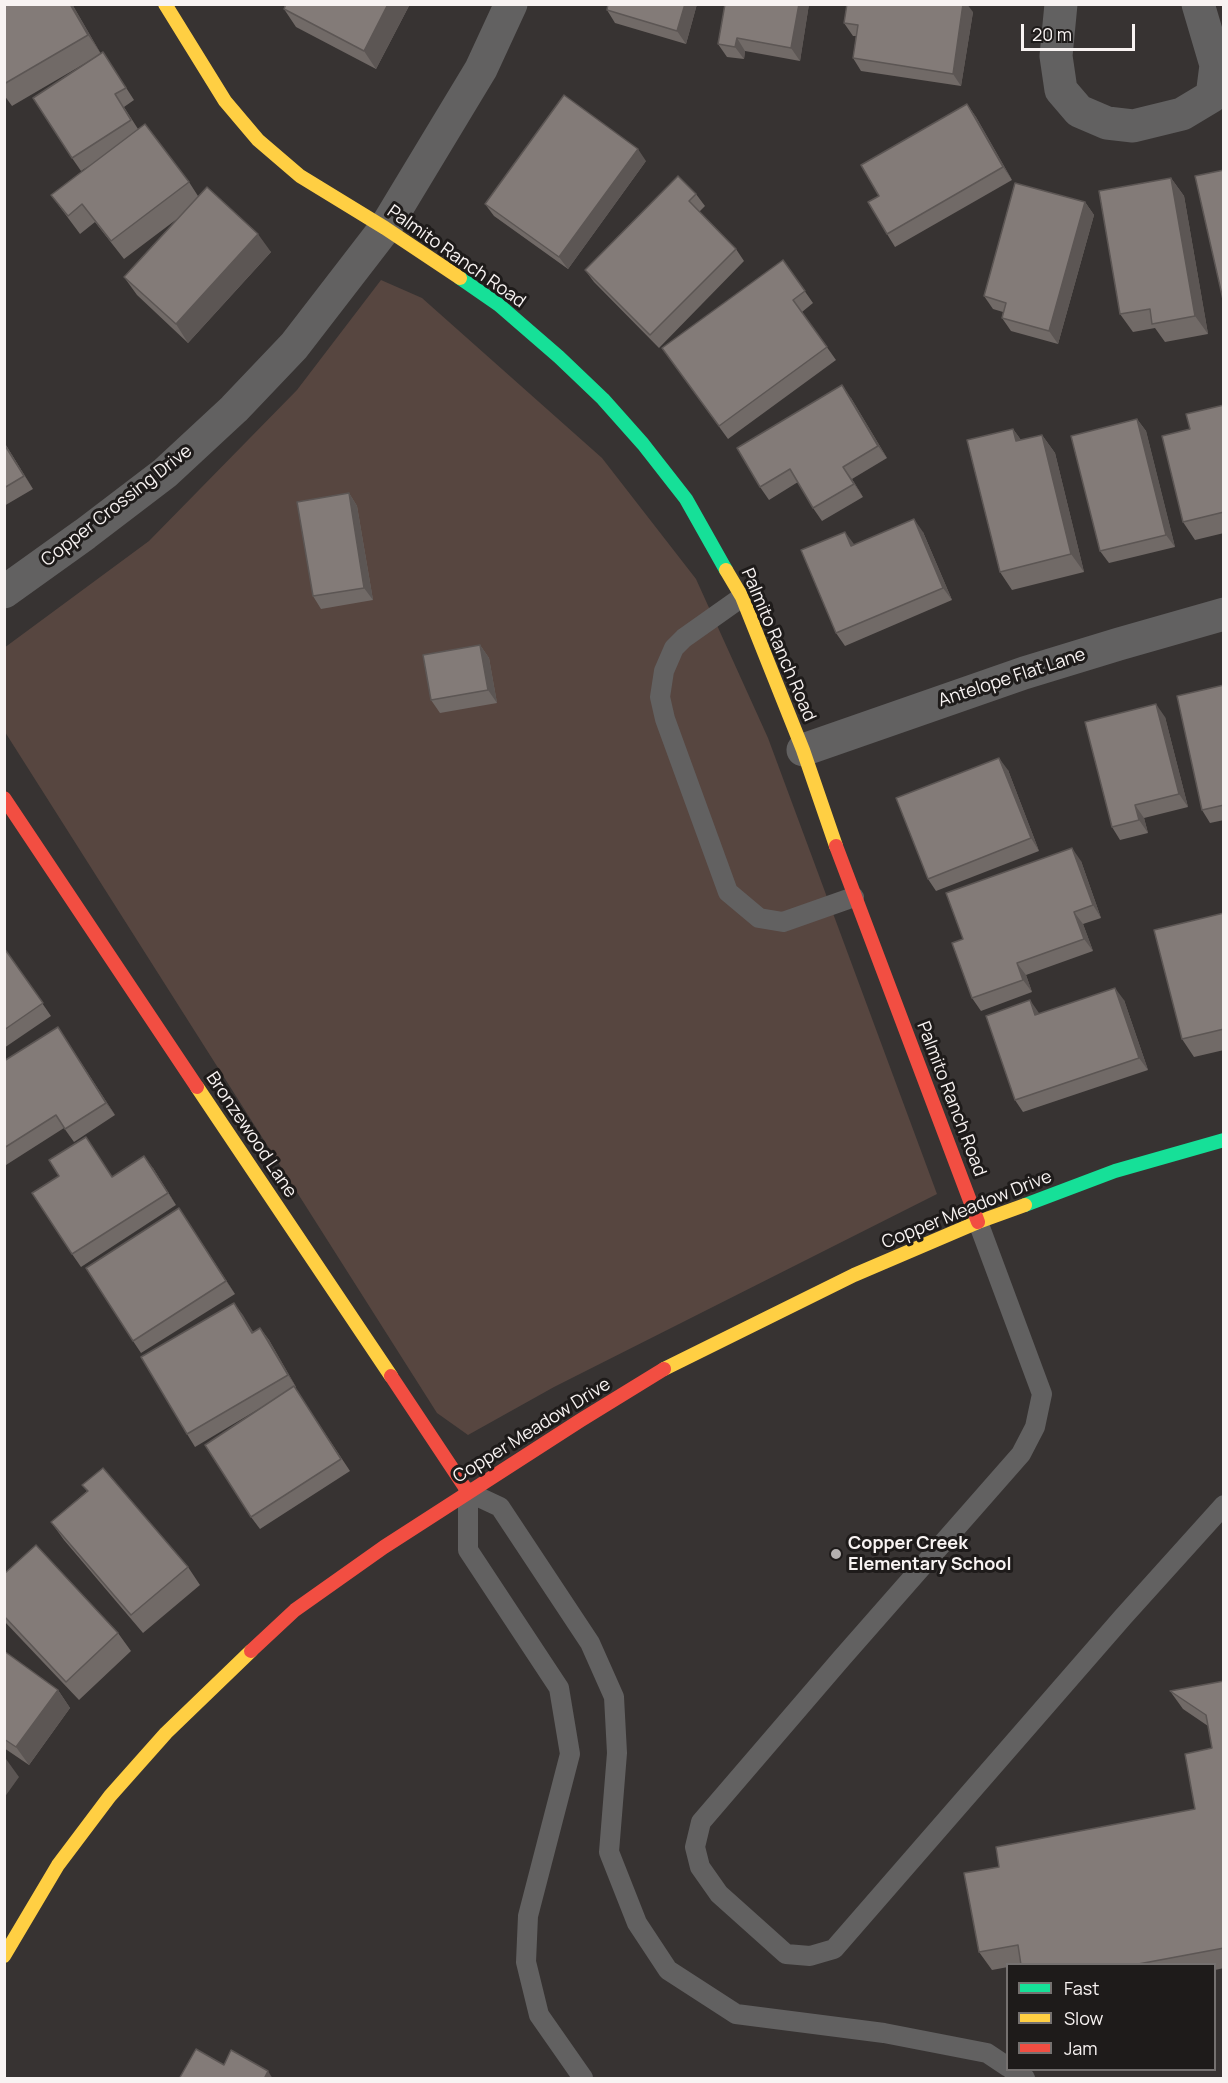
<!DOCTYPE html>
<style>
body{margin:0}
#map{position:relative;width:1228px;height:2083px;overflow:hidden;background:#373332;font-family:Manrope,sans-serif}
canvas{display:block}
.frame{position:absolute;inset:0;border:6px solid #f8f3f2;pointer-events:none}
.legend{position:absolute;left:1006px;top:1963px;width:210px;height:108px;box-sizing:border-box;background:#1e1b1a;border:2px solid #757170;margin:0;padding:8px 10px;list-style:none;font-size:18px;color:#f8f3f2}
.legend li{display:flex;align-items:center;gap:12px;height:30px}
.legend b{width:30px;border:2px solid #757170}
.scale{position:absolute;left:1021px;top:24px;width:114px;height:27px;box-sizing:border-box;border:3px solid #f8f3f2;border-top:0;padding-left:8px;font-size:18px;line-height:21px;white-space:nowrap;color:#f8f3f2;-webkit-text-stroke:4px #1e1b1a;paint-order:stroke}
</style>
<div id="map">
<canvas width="1228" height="2083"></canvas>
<div class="frame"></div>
<ul class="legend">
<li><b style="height:8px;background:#16e098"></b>Fast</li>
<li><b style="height:8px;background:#ffcf43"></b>Slow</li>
<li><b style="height:8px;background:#f24e42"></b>Jam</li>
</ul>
<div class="scale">20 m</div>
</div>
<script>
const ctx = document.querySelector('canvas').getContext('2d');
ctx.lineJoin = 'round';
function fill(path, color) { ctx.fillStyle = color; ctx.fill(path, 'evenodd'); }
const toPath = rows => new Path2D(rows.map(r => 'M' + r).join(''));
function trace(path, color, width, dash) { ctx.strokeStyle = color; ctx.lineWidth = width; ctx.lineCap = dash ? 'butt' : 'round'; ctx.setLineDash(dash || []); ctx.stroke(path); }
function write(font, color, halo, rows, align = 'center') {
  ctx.font = font + ' Manrope,sans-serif'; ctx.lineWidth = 6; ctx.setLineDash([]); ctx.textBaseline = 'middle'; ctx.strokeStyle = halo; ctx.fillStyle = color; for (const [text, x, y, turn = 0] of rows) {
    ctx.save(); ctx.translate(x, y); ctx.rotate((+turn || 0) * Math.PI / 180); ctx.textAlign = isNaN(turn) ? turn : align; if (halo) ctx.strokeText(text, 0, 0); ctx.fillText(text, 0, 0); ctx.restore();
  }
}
const green = toPath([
 [381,280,422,298,602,458,696,579,768,738,937,1194,554,1387,468,1435,437,1413,5,732,4,648,149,541,297,390]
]);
const lane = toPath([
 [742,597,684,638,674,648,664,671,660,697,665,719,728,892,759,918,783,922,854,897],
 [978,1222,1042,1394,1035,1427,1021,1454,841,1659,701,1822,695,1847,700,1867,719,1894,786,1954,810,1956,834,1949,1123,1617,1224,1505],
 [1012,2070,1025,2078],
 [583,2078,539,2015,526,1962,528,1916,570,1754,559,1688,468,1550,468,1492,500,1507,590,1643,614,1697,617,1753,609,1852,637,1923,668,1970,736,2014,884,2033,987,2053,1008,2067]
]);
const street = toPath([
 [1061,4,1056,56,1061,90,1079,111,1107,123,1133,126,1182,114,1212,96,1216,65,1198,4],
 [4,592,85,534,165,473,234,409,294,346,385,228,481,69,511,4],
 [803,750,1024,673,1119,644,1224,614]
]);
const fast = toPath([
 [460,278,499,305,559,357,603,399,643,444,686,499,726,570],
 [1025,1205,1115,1171,1224,1140]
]);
const slow = toPath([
 [165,4,225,101,258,140,300,176,385,228,460,278],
 [726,570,742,597,803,750,836,846],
 [197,1087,391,1376],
 [664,1369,854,1275,978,1222,1025,1205],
 [4,1956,58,1865,110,1796,166,1733,251,1651]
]);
const jam = toPath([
 [4,798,197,1087],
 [836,846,978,1222],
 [391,1376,468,1492],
 [251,1651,295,1610,384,1547,581,1420,664,1369]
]);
const wall = toPath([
 [4,4,72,4,101,54,12,106,4,95],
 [410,4,376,69,296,27,284,9],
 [697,4,686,44,615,23,607,10],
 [809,4,800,61,745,51,744,59,727,57,718,44],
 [973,12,961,86,861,71,853,58,856,36,853,36,844,23],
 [103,52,134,100,124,107,138,129,189,182,198,196,271,252,188,343,137,295,124,277,177,219,124,259,95,222,80,234,51,195,90,165,81,171,72,158],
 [967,104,976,117,1012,180,895,247,887,234,879,196],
 [646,161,568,269,494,216,485,204],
 [1171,178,1184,196,1208,334,1165,342,1155,328,1133,332,1120,314],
 [696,194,705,206,699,212,736,249,744,261,659,348,594,282,585,270],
 [1085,202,1094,215,1058,344,1011,331,1002,318,1003,312,993,309,984,296],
 [783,260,813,303,802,312,836,360,728,439,662,348],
 [851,398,887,458,852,479,863,497,822,521,813,508,798,482,769,500,760,487],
 [1224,405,1224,533,1195,540,1183,522,1190,429],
 [1137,419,1146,431,1175,547,1109,563,1100,551],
 [1013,429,1021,440,1042,435,1055,453,1084,572,1012,590,1000,572],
 [4,442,33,489,4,506],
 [349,493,357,506,373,600,321,609,313,596],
 [923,532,952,600,845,646,836,633,854,545],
 [480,645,489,658,497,703,440,713,431,700],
 [1224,685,1224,820,1210,823,1202,810],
 [1165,717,1188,807,1144,818,1148,833,1120,840,1112,827],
 [1008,770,1039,851,936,891,928,879],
 [1081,861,1101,918,1083,924,1093,951,1026,975,1032,992,981,1011,972,998,963,939],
 [1224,913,1224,1050,1194,1057,1182,1039],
 [4,948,51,1016,4,1048],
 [1124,1000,1148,1070,1023,1112,1015,1100,1039,1014],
 [58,1027,115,1115,74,1142,64,1128,6,1165,4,1162,4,1061],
 [86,1137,112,1177,153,1168,176,1205,81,1267,72,1254,59,1176],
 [179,1208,235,1294,141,1353,133,1341],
 [234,1303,253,1332,260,1328,269,1340,296,1387,295,1388,350,1471,260,1529,251,1517,262,1407,195,1447,187,1434],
 [82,1485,188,1567,200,1585,143,1633,64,1540,51,1522,87,1491],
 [4,1574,118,1633,131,1651,79,1700,4,1621],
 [4,1651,58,1690,70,1708,29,1765,4,1748],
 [1224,1681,1224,1968,1215,1970,1215,1965,1008,1965,1008,1967,992,1970,979,1952,999,1867,1195,1809,1212,1748,1208,1726,1183,1709,1170,1691]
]);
const shadedWall = toPath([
 [70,4,72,4,101,54,88,35],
 [388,4,410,4,376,69,364,51],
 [685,4,697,4,686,44,677,31],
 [799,4,809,4,800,61,791,48],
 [963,4,967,4,973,12,961,86,953,74],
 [737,38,745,51,744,59,735,47],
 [967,104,976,117,1012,180,1003,167],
 [638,149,646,161,568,269,559,257],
 [1171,178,1184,196,1208,334,1195,316],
 [1085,202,1094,215,1058,344,1049,331],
 [258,234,271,252,188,343,176,324],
 [842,385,851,398,887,458,878,446],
 [1137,419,1146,431,1175,547,1166,535],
 [1013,429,1026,447,1016,441],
 [1042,435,1055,453,1084,572,1071,554],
 [4,442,33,489,4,444],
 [843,467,852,479,863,497,854,484],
 [349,493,357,506,373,600,364,588],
 [914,519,923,532,952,600,943,588],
 [845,532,854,544,860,559,851,546],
 [480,645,489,658,497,703,488,690],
 [1156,704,1165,717,1188,807,1179,794],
 [999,758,1008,770,1039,851,1031,838],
 [1135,805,1144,818,1148,833,1139,820],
 [1072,848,1081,861,1101,918,1093,905],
 [1074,912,1083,924,1093,951,1084,939],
 [1017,963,1026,975,1032,992,1023,980],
 [1115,988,1124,1000,1148,1070,1139,1058],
 [1030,1000,1039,1013,1044,1027,1035,1015],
 [58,1027,66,1040,115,1115,106,1103],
 [144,1156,153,1168,176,1205,168,1193],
 [179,1208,187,1220,235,1294,226,1281],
 [234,1303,243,1315,261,1345,252,1333],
 [260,1328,269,1340,296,1387,288,1375],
 [58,1690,70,1708,29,1765,16,1747],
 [6,1759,19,1777,4,1798,4,1762],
 [268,2071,273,2079,264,2079]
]);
const building = toPath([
 [5,4,70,4,88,35,4,84,4,5,5,4],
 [286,4,388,4,364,51,284,9,286,4],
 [608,4,685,4,677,31,607,10,608,4],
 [725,4,799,4,791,48,737,38,735,47,718,44,725,4],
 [847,4,963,4,953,74,853,58,858,25,844,23,847,4],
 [103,52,126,88,115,94,131,120,72,158,33,98,103,52],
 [564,95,638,149,559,257,485,204,564,95],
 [967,104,1003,167,887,234,868,202,879,196,861,165,967,104],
 [145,124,189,182,111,241,82,204,68,216,51,195,145,124],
 [1224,170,1224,304,1195,176,1224,170],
 [678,176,696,194,689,201,736,249,650,335,585,270,678,176],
 [1171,178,1195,316,1152,324,1150,309,1120,314,1099,191,1171,178],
 [1015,183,1085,202,1049,331,1002,318,1006,303,984,296,1015,183],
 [207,187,258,234,176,324,124,277,207,187],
 [783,260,805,291,793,300,827,347,719,426,662,348,783,260],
 [842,385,878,446,843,467,854,484,813,508,790,469,760,487,737,448,842,385],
 [1224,405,1224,512,1183,522,1162,436,1190,429,1186,414,1224,405],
 [1137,419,1166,535,1100,551,1071,436,1137,419],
 [1013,429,1016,441,1042,435,1071,554,1000,572,967,440,1013,429],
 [4,444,24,476,4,488,4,444],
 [349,493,364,588,313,596,297,502,349,493],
 [914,519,943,588,836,633,801,550,845,532,851,546,914,519],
 [480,645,488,690,431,700,423,655,480,645],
 [1224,685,1224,805,1202,810,1177,696,1224,685],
 [1156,704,1179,794,1135,805,1139,820,1112,827,1085,722,1156,704],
 [999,758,1031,838,928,879,896,798,999,758],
 [1072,848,1093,905,1074,912,1084,939,1017,963,1023,980,972,998,952,943,963,939,946,893,1072,848],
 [1224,913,1224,1029,1182,1039,1154,930,1224,913],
 [4,948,43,1003,4,1030,4,948],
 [1115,988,1139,1058,1015,1100,986,1016,1030,1000,1035,1015,1115,988],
 [58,1027,106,1103,65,1129,56,1115,4,1148,4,1061,58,1027],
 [86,1137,112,1177,144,1156,168,1193,72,1254,32,1193,59,1176,49,1160,86,1137],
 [179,1208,226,1281,133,1341,86,1268,179,1208],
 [234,1303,252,1333,260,1328,288,1375,187,1434,141,1357,234,1303],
 [294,1386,341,1459,251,1517,205,1445,294,1386],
 [103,1468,188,1567,131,1615,51,1522,88,1491,82,1485,103,1468],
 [36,1545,118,1633,66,1682,4,1616,4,1574,36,1545],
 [4,1651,58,1690,16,1747,4,1739,4,1651],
 [1224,1681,1224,1948,1133,1965,1021,1965,1018,1945,979,1952,964,1873,999,1867,996,1847,1195,1809,1185,1754,1212,1748,1206,1715,1170,1691,1224,1681],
 [196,2049,224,2065,231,2050,268,2071,264,2079,179,2079,196,2049]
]);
const markers = [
 [836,1554,6,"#b4b0af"]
];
const streetNames = [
 ["Palmito Ranch Road",456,257,35],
 ["Copper Crossing Drive",117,506,-38],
 ["Palmito Ranch Road",778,645,67],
 ["Antelope Flat Lane",1012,678,-18],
 ["Palmito Ranch Road",951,1099,69],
 ["Bronzewood Lane",251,1135,56],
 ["Copper Meadow Drive",967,1210,-22],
 ["Copper Meadow Drive",532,1431,-32]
];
const poiNames = [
 ["Copper Creek",848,1544],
 ["Elementary School",848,1565]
];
fill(green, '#574640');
trace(lane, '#626161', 20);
trace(street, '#626161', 33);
trace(fast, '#16e098', 14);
trace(slow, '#ffcf43', 14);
trace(jam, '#f24e42', 14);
fill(wall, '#716a67');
fill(shadedWall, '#5c5654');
fill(building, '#837b78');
trace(building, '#5c5654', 1.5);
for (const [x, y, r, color] of markers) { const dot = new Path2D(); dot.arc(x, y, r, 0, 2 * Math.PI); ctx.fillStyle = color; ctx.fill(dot); trace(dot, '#1e1b1a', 2); }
write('18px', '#f8f3f2', '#1e1b1a', streetNames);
write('bold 18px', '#f8f3f2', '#1e1b1a', poiNames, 'left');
</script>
